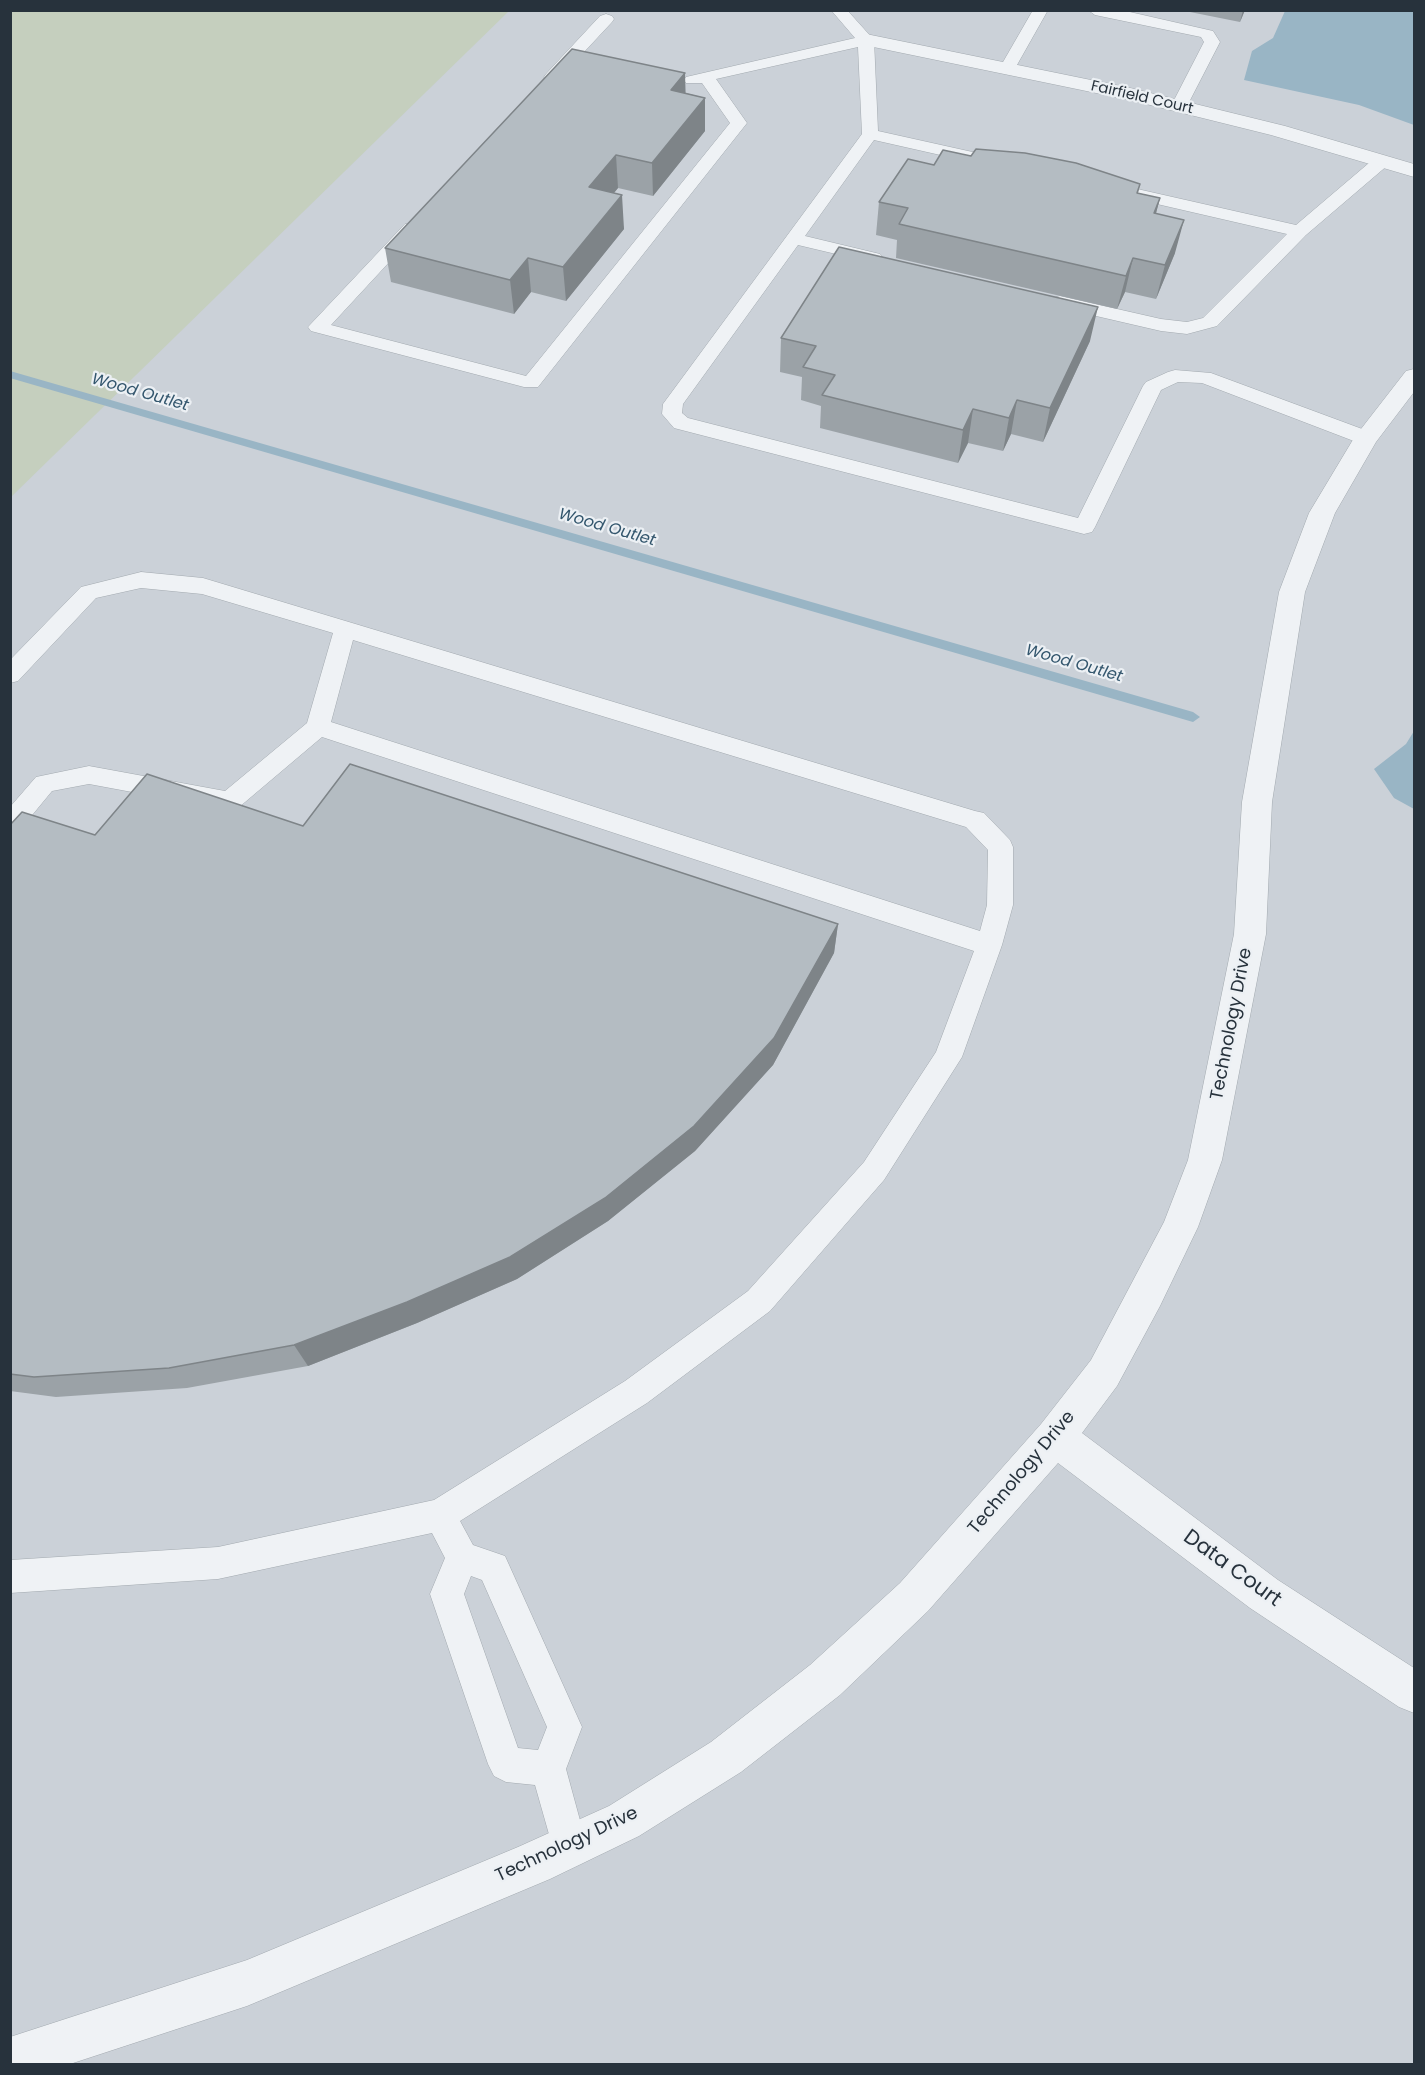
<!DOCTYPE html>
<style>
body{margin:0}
#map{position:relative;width:1425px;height:2075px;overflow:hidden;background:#dde2e6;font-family:Poppins,sans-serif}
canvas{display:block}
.frame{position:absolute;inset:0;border:12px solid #27323c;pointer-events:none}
</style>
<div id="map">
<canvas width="1425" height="2075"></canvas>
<div class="frame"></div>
</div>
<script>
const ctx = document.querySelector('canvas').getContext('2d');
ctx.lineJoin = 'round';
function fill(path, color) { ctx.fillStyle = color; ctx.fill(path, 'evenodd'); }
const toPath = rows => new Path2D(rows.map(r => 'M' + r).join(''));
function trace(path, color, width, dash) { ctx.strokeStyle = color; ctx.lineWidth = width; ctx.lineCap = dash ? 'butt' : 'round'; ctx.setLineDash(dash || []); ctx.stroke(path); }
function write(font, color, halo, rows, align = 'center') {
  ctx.font = font + ' Poppins,sans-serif'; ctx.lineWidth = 4.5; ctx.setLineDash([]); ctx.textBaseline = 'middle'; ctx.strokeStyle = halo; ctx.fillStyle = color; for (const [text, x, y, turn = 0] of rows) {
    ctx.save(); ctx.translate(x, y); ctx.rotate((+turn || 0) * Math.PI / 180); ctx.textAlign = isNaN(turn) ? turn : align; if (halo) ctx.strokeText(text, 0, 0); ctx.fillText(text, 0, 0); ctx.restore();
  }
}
const built = toPath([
 [11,11,1414,11,1414,2064,11,2064]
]);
const green = toPath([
 [11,10,509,10,509,11,11,497]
]);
const water = toPath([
 [1285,11,1414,11,1414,125,1359,105,1244,80,1252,51,1273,38],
 [1414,731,1414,809,1394,798,1374,769,1406,744]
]);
const stream = toPath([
 [10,371,1193,712,1200,717,1193,722,10,378,10,371]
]);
const service = toPath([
 [831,10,847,10,874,40,878,131,1004,159,1007,163,1004,167,998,168,874,140,805,236,880,254,883,258,880,262,874,263,798,245,683,404,682,413,688,418,1078,518,1143,386,1146,382,1168,372,1175,370,1211,373,1373,433,1376,438,1373,443,1366,444,1359,443,1202,383,1178,382,1161,390,1095,527,1092,532,1084,534,674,428,662,414,663,404,862,134,858,47,716,79,747,123,538,387,524,387,311,331,308,327,405,224,411,223,417,224,420,228,417,232,331,325,526,376,730,123,702,83,686,83,684,80,686,77,855,38,831,10],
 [1033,10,1048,10,1013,72,1001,72,999,69,1033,10],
 [1088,10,1121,10,1213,31,1220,42,1185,110,1179,111,1171,106,1204,42,1201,37,1095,15,1088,10],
 [606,14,612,16,614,19,612,22,558,80,546,80,544,77,546,74,600,16,606,14],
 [1382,156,1388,157,1391,161,1388,165,1306,235,1217,326,1187,334,1161,331,1053,306,1051,302,1053,298,1060,296,1161,319,1187,322,1203,318,1287,234,1118,195,1115,191,1118,187,1124,186,1296,225,1376,157,1382,156],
 [141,572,203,578,975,811,984,813,1010,840,1013,847,1013,905,1002,945,962,1057,884,1180,770,1311,647,1403,460,1521,473,1545,505,1556,582,1727,566,1769,587,1846,582,1859,569,1864,556,1859,535,1785,506,1782,494,1776,488,1764,430,1594,445,1558,432,1533,218,1579,10,1593,10,1560,218,1547,434,1500,625,1381,748,1291,864,1162,936,1052,974,951,322,737,238,808,229,810,89,784,52,791,19,831,10,833,10,807,36,777,89,766,225,791,307,723,333,633,202,594,141,588,96,598,18,681,10,683,10,660,81,587,141,572],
 [353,640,966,827,988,850,987,905,980,931,331,722,353,640],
 [471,1576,482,1580,547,1727,538,1750,518,1748,464,1594,471,1576]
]);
const minor = toPath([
 [866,34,1130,88,1285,126,1414,164,1414,177,1271,135,1130,100,859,44,856,40,859,36,866,34],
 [1414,369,1414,392,1376,442,1335,513,1305,592,1272,802,1266,934,1222,1160,1198,1227,1160,1306,1117,1386,1082,1433,1278,1580,1414,1668,1414,1713,1399,1707,1250,1608,1058,1463,928,1611,840,1695,741,1772,639,1836,550,1879,247,2006,70,2064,10,2064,10,2037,247,1960,518,1847,609,1806,711,1742,810,1665,900,1583,1041,1424,1091,1360,1164,1222,1188,1160,1234,934,1242,802,1279,592,1309,513,1354,438,1406,371,1414,369]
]);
const wall = toPath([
 [1180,10,1245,10,1240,22],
 [686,93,705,98,705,131,653,196,618,188,614,193,624,229,566,301,531,292,514,314,391,282,385,248],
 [971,156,1140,184,1138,193,1160,198,1156,213,1175,253,1156,299,1125,292,1117,309,896,258,897,240,876,235,879,202,934,165],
 [781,338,1090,341,1043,442,1011,434,1003,451,968,443,958,463,820,428,821,406,801,400,802,377,780,372],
 [10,825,95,835,303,826,838,924,834,953,773,1065,695,1151,608,1221,517,1279,417,1323,308,1366,187,1388,56,1397,10,1391]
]);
const shadedWall = toPath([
 [1243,10,1245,10,1240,22],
 [685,73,686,107,671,90],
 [705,98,705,131,653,196,652,163],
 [616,155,618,188,591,220,589,187],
 [622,195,624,229,566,301,563,267],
 [1160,198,1151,232,1154,213],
 [1184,220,1175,253,1156,299,1165,265],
 [528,258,531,292,514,314,510,280],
 [1133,258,1125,292,1117,309,1126,276],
 [1098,307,1090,341,1043,442,1050,408],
 [1017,400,1011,434,1003,451,1009,418],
 [973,409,968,443,958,463,963,430],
 [838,924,834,953,773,1065,695,1151,608,1221,517,1279,417,1323,308,1366,294,1345]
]);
const building = toPath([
 [572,49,685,73,671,90,705,98,652,163,616,155,589,187,622,195,563,267,528,258,510,280,385,248,572,49],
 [976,149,1025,153,1076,163,1140,184,1137,193,1160,198,1154,213,1184,220,1165,265,1133,258,1126,276,899,224,908,208,879,202,908,159,934,165,943,150,971,156,976,149],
 [839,247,1098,307,1050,408,1017,400,1009,418,973,409,963,430,822,395,835,375,803,367,816,346,781,338,839,247],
 [350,764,838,924,774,1038,694,1126,605,1198,510,1257,407,1302,294,1345,169,1368,34,1377,10,1374,10,825,22,812,95,835,147,774,303,826,350,764]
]);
const farStreetnames = [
 ["Fairfield Court",1142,98,13]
];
const farWaternames = [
 ["Wood Outlet",140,393,16],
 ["Wood Outlet",607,528,16],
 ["Wood Outlet",1074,664,16]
];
const streetNames = [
 ["Technology Drive",1232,1024,-79],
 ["Technology Drive",1022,1473,-50],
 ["Technology Drive",567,1845,-25]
];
const nearStreetnames = [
 ["Data Court",1232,1569,36]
];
fill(built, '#cbd1d8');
fill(green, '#c5cfbe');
fill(water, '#99b5c5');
fill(stream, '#99b5c5');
trace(service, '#a3aab0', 1);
trace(minor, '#a3aab0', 1);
fill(service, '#eff2f5');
fill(minor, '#eff2f5');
fill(wall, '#9ba2a7');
fill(shadedWall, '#7e8488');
fill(building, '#b4bcc2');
trace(building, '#7e8488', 1.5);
write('15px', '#27323c', '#ecf0f4', farStreetnames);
write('italic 16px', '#33566d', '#ecf0f4', farWaternames);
write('18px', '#27323c', '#ecf0f4', streetNames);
write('21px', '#27323c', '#ecf0f4', nearStreetnames);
</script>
